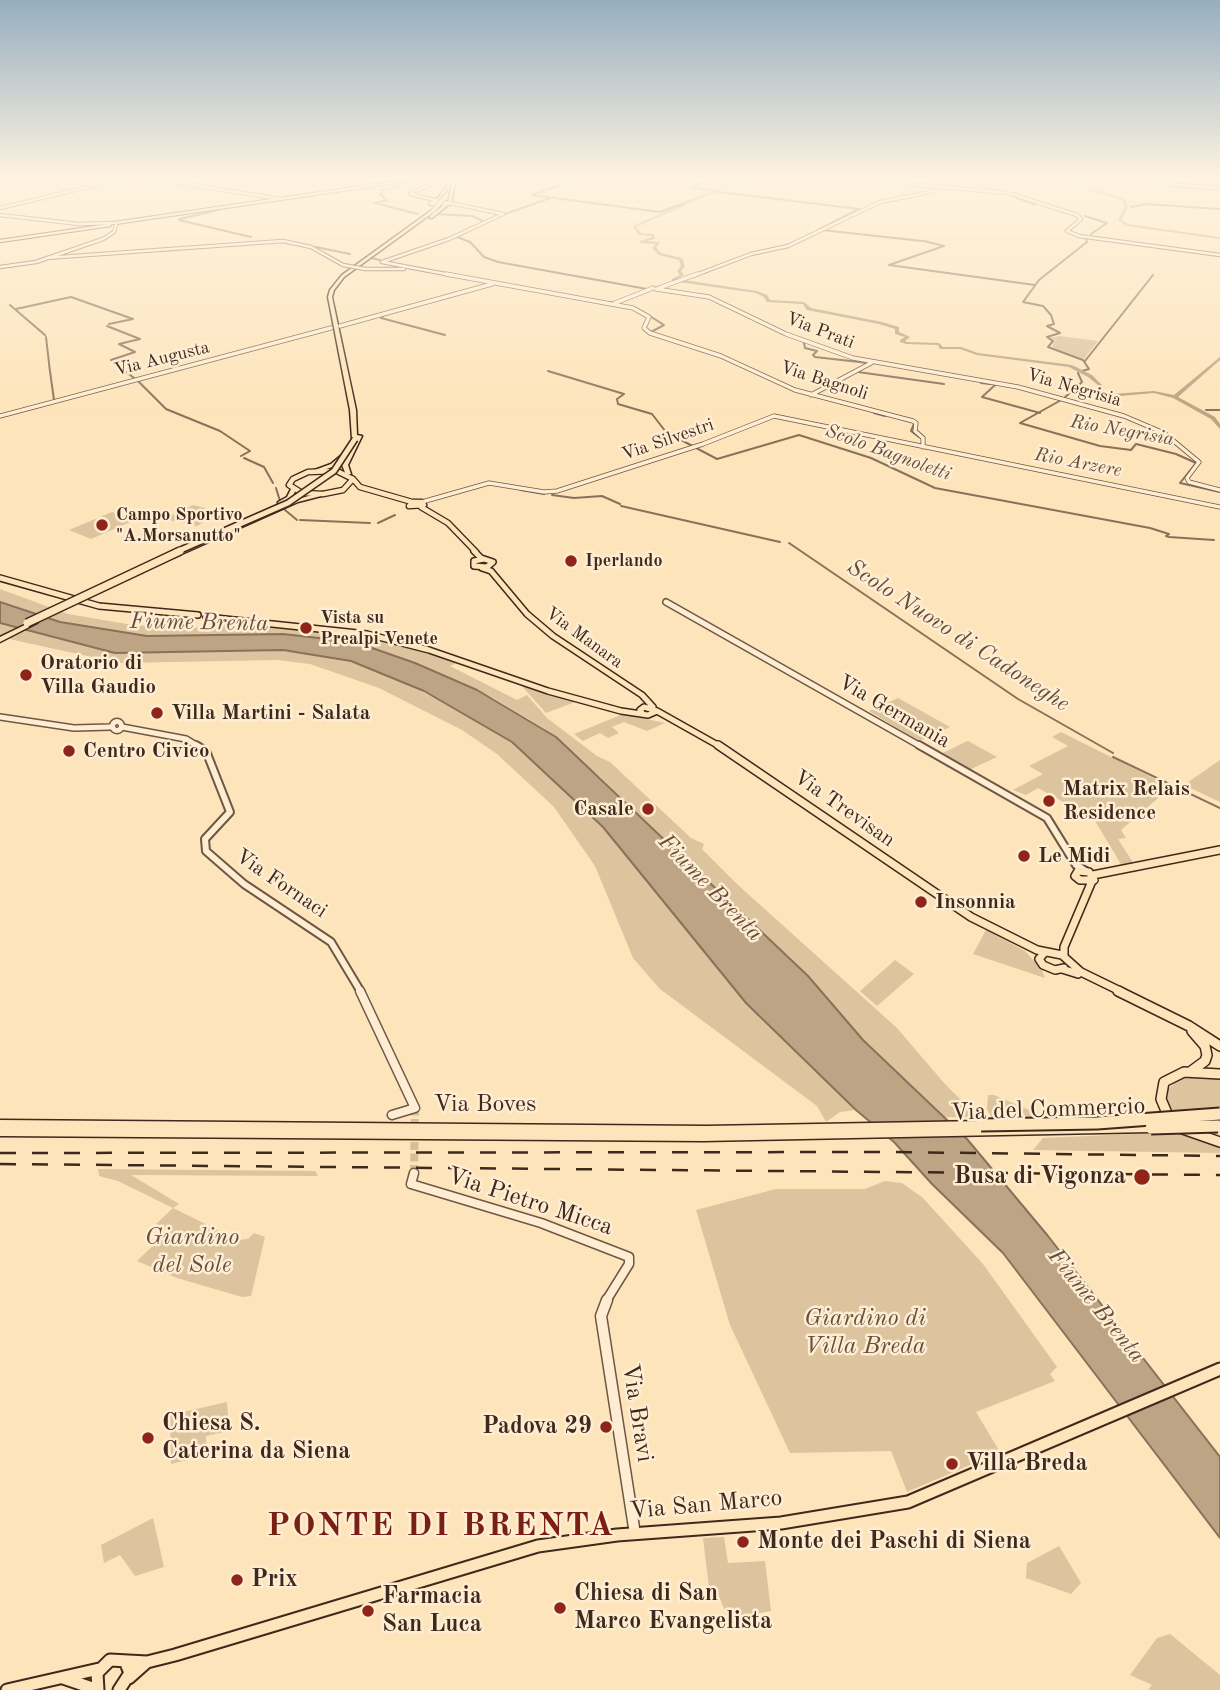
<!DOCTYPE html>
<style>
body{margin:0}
canvas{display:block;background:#fde4ba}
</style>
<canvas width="1220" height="1690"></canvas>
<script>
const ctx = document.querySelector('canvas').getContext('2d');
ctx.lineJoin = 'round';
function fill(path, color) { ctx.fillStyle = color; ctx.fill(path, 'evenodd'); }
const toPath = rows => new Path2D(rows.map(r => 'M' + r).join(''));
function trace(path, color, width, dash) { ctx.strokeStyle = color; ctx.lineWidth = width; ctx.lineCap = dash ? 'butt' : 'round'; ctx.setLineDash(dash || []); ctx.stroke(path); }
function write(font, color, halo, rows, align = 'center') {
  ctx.font = font + ' "Old Standard TT",serif'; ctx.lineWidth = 5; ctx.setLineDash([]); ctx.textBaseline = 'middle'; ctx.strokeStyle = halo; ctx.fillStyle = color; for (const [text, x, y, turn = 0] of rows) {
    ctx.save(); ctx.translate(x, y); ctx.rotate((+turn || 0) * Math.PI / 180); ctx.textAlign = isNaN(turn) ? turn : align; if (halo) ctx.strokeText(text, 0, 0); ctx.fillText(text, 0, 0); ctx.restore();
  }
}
const green = toPath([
 [1060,336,1098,341,1084,359,1052,347,1055,340,1049,338],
 [193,505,221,512,197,526,164,519],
 [112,512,135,520,91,539,69,530],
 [0,589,68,614,133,625,208,628,221,628,222,622,353,633,458,662,450,666,517,700,527,695,547,718,597,756,610,762,691,838,704,844,702,849,738,885,897,1028,945,1084,978,1117,945,1117,863,1040,808,976,600,777,545,729,493,698,415,663,355,642,283,634,158,637,105,630,54,620,0,602],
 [0,623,115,653,272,650,331,656,380,671,471,716,524,751,603,827,746,1003,856,1110,840,1112,826,1122,817,1106,660,989,633,958,595,866,554,807,497,754,462,730,379,688,310,664,277,660,119,663,0,637],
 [520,684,578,701,546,713],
 [898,698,950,727,919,741,869,711],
 [623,714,665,723,647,731,624,722,612,727,619,733,608,738,600,733,583,741,574,734],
 [1061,732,1171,787,1121,830,1126,838,1118,839,1134,864,1122,866,1094,819,1038,788,1026,795,1013,790,1043,774,1029,766,1068,746,1052,737],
 [967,741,968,741,997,757,969,770,941,754],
 [1220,760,1220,802,1184,785],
 [986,930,1025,951,1042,970,1045,978,973,954],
 [895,960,914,974,877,1006,860,991],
 [1184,1076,1220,1077,1220,1108,1172,1113,1167,1099,1168,1089],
 [988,1095,994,1095,1050,1119,993,1120,987,1109],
 [1177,1132,1220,1146,1220,1153,1033,1150,1043,1138],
 [98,1169,315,1171,318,1176,131,1175,179,1204,173,1208,238,1240,248,1239,254,1233,265,1237,251,1296,242,1297,177,1278,137,1261,168,1231,156,1224,173,1208,118,1181,99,1176],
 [885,1181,902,1183,923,1198,983,1264,1057,1367,1050,1374,1055,1381,976,1412,1000,1452,907,1492,891,1451,790,1453,730,1325,696,1210,776,1189,865,1189],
 [227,1402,229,1431,206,1436,207,1455,171,1464,170,1415],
 [153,1518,164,1567,135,1576,120,1555,104,1563,101,1545],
 [724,1537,728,1563,765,1561,771,1611,735,1617,737,1625,731,1626,715,1586,709,1587,703,1538],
 [1059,1546,1081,1583,1071,1594,1026,1578,1027,1563],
 [1170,1634,1220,1675,1220,1690,1148,1690,1152,1685,1130,1675,1157,1638]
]);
const water = toPath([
 [0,602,60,622,147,636,283,634,355,642,415,663,477,690,556,737,808,976,863,1040,967,1139,1048,1236,1220,1457,1220,1538,1003,1253,932,1184,894,1142,856,1110,746,1003,603,827,512,742,424,691,351,661,283,650,115,653,0,623,0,602]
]);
const stream = toPath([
 [403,177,412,179],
 [551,177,571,180],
 [572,181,532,195,660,212,717,191,692,187,712,180],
 [719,192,859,209,818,230],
 [382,193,382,190,398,187,403,182],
 [380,194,387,200,375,203,418,214],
 [1017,198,1035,205],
 [1131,207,1146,204,1220,209],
 [437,214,472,216,483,221],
 [505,214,550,198],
 [1085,216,1107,223,1091,234],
 [180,219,218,210],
 [179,220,251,237],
 [822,230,922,241],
 [469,231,457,237,470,242,484,257,498,262,647,289],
 [924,241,944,246,889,265,1035,285],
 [316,247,350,254],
 [371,258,380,260],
 [608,302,612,302],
 [10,305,45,335],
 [16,309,71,297,133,319,109,324],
 [642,311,664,325,651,332],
 [383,316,381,318,445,335],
 [107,326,140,339,119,344,135,352,111,360,134,378],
 [46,337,49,363],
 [804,343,805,348,817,351,813,355,815,357,868,363],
 [1085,361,1153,275],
 [49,364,54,400],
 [548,371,624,394,617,399,618,404,652,414,666,432,717,459,799,435,871,458,935,488,1150,528,1169,534,1166,536,1169,537,1214,540],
 [1082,371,1089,369,1083,360,1048,347,1053,341,1047,337,1060,333,1047,326,1054,324,1051,315,1043,306,1023,302,1039,280,1087,242,1086,239],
 [858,372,944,384],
 [1078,373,1082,382,1063,399,1020,423,1100,446,1131,450,1136,444,1176,454,1196,463,1180,483,1220,492],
 [137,380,166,409,220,431,250,451,241,456],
 [981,383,990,384],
 [995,385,982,397,1040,413],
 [1206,410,1220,410],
 [874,413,885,416],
 [914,424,911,431,919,437],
 [244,458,264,467,273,483],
 [276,488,280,501],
 [521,490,544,494],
 [552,495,574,498,602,496,620,504],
 [621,506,780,542],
 [285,510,297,520],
 [300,520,370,523],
 [378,523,395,515],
 [789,543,1018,699,1113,753],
 [1113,757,1220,808]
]);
const river = toPath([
 [745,177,750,177,636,227,641,233,654,234,655,239,647,241,660,242,656,248,661,253,682,258,685,266,681,271,684,275,677,279,757,291,767,295,770,300,804,302,811,308,882,322,899,327,899,332,910,337,905,341,907,342,939,343,943,347,961,347,978,353,1072,365,1092,375,1102,385,1102,390,1112,394,1154,391,1174,395,1220,357,1220,360,1178,397,1215,417,1220,424,1220,429,1211,419,1173,398,1154,393,1109,397,1097,392,1098,385,1088,377,1069,367,977,355,960,349,940,349,938,345,906,344,900,342,900,340,905,337,895,334,895,329,879,324,807,310,803,304,767,302,764,297,756,293,672,281,672,279,680,275,677,271,681,266,679,260,659,255,652,248,656,244,640,243,640,241,652,237,652,236,639,235,633,226,745,177],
 [1078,177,1081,177,1089,187,1125,199,1128,207,1122,220,1128,224,1220,237,1220,239,1126,226,1118,220,1124,207,1123,201,1087,189,1078,177]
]);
const minorTunnel = toPath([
 [414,1173,415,1108]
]);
const minorFar5 = toPath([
 [140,177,281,199],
 [901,177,897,183,1008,193,1077,215,1081,219,1067,231,1079,236,1220,255],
 [1169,177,1164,184,1220,188],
 [981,189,987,186,989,177],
 [0,208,130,177],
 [0,215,79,224,113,223],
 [46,258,283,241,311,247,343,265],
 [382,262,456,276],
 [382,262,449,239,503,214,450,203],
 [0,267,36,262,103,239,114,232,116,225],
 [365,269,404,269],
 [693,276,751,254,788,246,880,202,935,191,939,187]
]);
const minorFar4 = toPath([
 [446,274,633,308,649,317,644,328,650,333,721,356,795,390,913,421,916,423,915,431,923,438,923,447],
 [659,288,697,274],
 [656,289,709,297,786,334,853,358,1018,387,1124,416,1164,433,1199,462,1187,478,1189,482,1220,490],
 [615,303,653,288],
 [340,326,492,284],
 [811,395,871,363],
 [0,416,331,328],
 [422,502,489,483,544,492,557,491,703,444,774,416,1220,507]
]);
const minorFar3 = toPath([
 [666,602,922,747],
 [0,717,74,728,110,727],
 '112.5 726a4.5 4.5 0 1 1 9 0a4.5 4.5 0 1 1-9 0Z',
 [122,727,186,739,199,747]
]);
const minorFar2 = toPath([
 [196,745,206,751,230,812,205,839,206,851,244,884,331,942,361,992],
 [919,745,1047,818,1076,865,1086,871]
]);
const minorFar1 = toPath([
 [360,991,415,1108,392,1115],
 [414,1173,411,1184,541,1223,629,1257,629,1264,606,1301]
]);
const minor = toPath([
 [607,1300,601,1316,635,1534]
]);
const majorFar5 = toPath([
 [431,179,431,184,410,194,439,201],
 [441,201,450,204,430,204,433,202,441,201],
 [115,223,424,178],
 [0,241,110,225]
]);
const majorFar4 = toPath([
 [337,471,353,479,343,490,323,494,302,493,289,485,293,479,308,472,337,471],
 [353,479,360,487,412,502],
 [414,502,422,502,424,505,409,506,414,502],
 [421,507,448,523,476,552]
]);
const majorFar3 = toPath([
 [474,551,481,558,493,562,487,567,474,566,474,561,484,559],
 [482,568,491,571,527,614,553,636,642,695,653,707],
 [0,578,99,606,198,615],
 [206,617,367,634,429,650,548,691,621,711,648,715,657,711,644,707,640,710,643,714],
 [657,711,721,747]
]);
const majorFar2 = toPath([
 [718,745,971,917,1037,950,1062,955,1081,972,1122,992],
 [1078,871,1089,872,1094,880,1080,880,1075,876,1078,871],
 [1093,875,1220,850],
 [1045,952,1039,959,1043,965,1055,970,1064,968],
 [1064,956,1064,947,1092,881],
 [1062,969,1078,974]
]);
const majorFar1 = toPath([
 [1118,991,1189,1026,1220,1046],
 [1190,1072,1205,1061,1207,1055,1205,1046,1192,1031],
 [1169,1118,1161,1099,1164,1082,1184,1072,1220,1074],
 [1180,1128,1220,1142]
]);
const major = toPath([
 [63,1678,98,1690],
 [129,1678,147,1662],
 [7,1690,99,1669],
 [98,1690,97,1673,110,1660,147,1662,175,1655,538,1546,617,1535,781,1523,908,1502,1220,1369],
 [119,1690,130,1673,125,1661]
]);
const highway = toPath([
 [453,177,456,178,451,204,448,203,452,183,437,202,435,202,453,177],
 [445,204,448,205,432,218,430,218,430,216,445,204],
 [432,210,435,211,344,277,334,290,332,297,356,410,357,435,362,436,348,465,351,474,346,475,342,465,354,440,352,439,350,410,328,297,330,290,342,275,432,210],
 [343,454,346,456,335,466,315,473,312,471,331,464,343,454],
 [291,489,296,490,291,499,282,504,278,504,278,502,287,497,291,489],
 [323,492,326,494,325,495,298,502,175,557,170,556,294,500,323,492],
 [35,620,38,622,37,623,0,642,0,637,35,620],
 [0,1120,707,1126,981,1121,985,1122,987,1125,985,1127,1151,1124,1155,1125,1157,1128,1155,1131,1151,1132,703,1141,0,1136,0,1120]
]);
const rail = toPath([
 [0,1153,890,1152,1220,1156],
 [0,1164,1220,1175]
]);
const minorBridge = toPath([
 [343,265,365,269]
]);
const highwayBridgeFar3 = toPath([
 [433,211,444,198]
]);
const highwayBridgeFar2 = toPath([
 [176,552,288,503,334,471,355,439]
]);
const highwayBridgeFar1 = toPath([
 [27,623,180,551]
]);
const highwayBridge = toPath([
 [981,1125,1097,1123,1220,1114],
 [1151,1128,1218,1126]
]);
const markers = [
 [102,525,7,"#8f2418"],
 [571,561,7,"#8f2418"],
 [306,628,7,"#8f2418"],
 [26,675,7,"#8f2418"],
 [157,713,7,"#8f2418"],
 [69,751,7,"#8f2418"],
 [1049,801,7,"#8f2418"],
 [648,809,7,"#8f2418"],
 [1024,856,7,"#8f2418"],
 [921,902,7,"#8f2418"],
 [1142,1177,9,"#8f2418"],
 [606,1427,7,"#8f2418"],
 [148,1438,7,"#8f2418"],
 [952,1464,7,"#8f2418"],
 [743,1542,7,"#8f2418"],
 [237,1580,7,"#8f2418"],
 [560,1608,7,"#8f2418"],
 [368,1611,7,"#8f2418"]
];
const farStreetnames = [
 ["Via Prati",820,331,21],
 ["Via Augusta",162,359,-14],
 ["Via Bagnoli",824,381,18],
 ["Via Negrisia",1074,388,16],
 ["Via Silvestri",668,440,-19],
 ["Via Manara",584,638,36]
];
const farPoinames = [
 ["Campo Sportivo",116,515],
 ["\"A.Morsanutto\"",116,536],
 ["Iperlando",585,561],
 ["Vista su",320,618],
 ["Prealpi Venete",320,639]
];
const farWaternames = [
 ["Rio Negrisia",1122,431,10],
 ["Scolo Bagnoletti",888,453,20],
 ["Rio Arzere",1078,463,11]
];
const poiNames = [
 ["Oratorio di",40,663],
 ["Villa Gaudio",40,687],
 ["Villa Martini - Salata",171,713],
 ["Centro Civico",83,751],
 ["Matrix Relais",1063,789],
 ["Residence",1063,813],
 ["Casale",634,809,"right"],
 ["Le Midi",1038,856],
 ["Insonnia",935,902]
];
const streetNames = [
 ["Via Germania",894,712,30],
 ["Via Trevisan",844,809,35],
 ["Via Fornaci",281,884,34]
];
const waterNames = [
 ["Fiume Brenta",199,623,1],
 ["Scolo Nuovo di Cadoneghe",958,636,33],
 ["Fiume Brenta",710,888,46],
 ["Fiume Brenta",1096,1306,51]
];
const nearStreetnames = [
 ["Via Boves",485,1105],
 ["Via del Commercio",1048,1110,-2],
 ["Via Pietro Micca",530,1202,18],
 ["Via Bravi",637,1413,81],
 ["Via San Marco",706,1505,-5]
];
const nearPoinames = [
 ["Busa di Vigonza",1126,1177,"right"],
 ["Chiesa S.",162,1424],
 ["Caterina da Siena",162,1452],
 ["Padova 29",592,1427,"right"],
 ["Villa Breda",966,1464],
 ["Monte dei Paschi di Siena",757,1542],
 ["Prix",251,1580],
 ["Chiesa di San",574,1594],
 ["Marco Evangelista",574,1622],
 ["Farmacia",382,1597],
 ["San Luca",382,1625]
];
const nearParknames = [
 ["Giardino",192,1238],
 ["del Sole",192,1266],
 ["Giardino di",865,1319],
 ["Villa Breda",865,1347]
];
const nearDistrictnames = [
 ["PONTE DI BRENTA",441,1526]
];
fill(green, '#ddc49f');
fill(water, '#bca484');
trace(water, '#8a725a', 2);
trace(stream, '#8a725a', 2);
fill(river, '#bca484');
trace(minorTunnel, '#d7be9a', 8, [8, 3.5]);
trace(minorFar5, '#6e5744', 4.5);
trace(minorFar4, '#6e5744', 5);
trace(minorFar3, '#6e5744', 8);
trace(minorFar2, '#6e5744', 10);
trace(minorFar1, '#6e5744', 11);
trace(minor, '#6e5744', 13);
trace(majorFar5, '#3f281c', 4.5);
trace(majorFar4, '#3f281c', 7);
trace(majorFar3, '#3f281c', 8);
trace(majorFar2, '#3f281c', 10);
trace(majorFar1, '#3f281c', 12);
trace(major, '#3f281c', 15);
trace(highway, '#3f281c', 3);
trace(minorFar5, '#feedd2', 2.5);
trace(minorFar4, '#feedd2', 3.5);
trace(minorFar3, '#feedd2', 5);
trace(minorFar2, '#feedd2', 6);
trace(minorFar1, '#feedd2', 8);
trace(minor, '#feedd2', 10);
trace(majorFar5, '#fde4ba', 2.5);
trace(majorFar4, '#fde4ba', 4.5);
trace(majorFar3, '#fde4ba', 5);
trace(majorFar2, '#fde4ba', 7);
trace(majorFar1, '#fde4ba', 9);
trace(major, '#fde4ba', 11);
fill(highway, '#fde4ba');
trace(rail, '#3f281c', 2.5, [16, 16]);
trace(minorBridge, '#6e5744', 4.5, []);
trace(highwayBridgeFar3, '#3f281c', 5, []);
trace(highwayBridgeFar2, '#3f281c', 8, []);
trace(highwayBridgeFar1, '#3f281c', 10, []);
trace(highwayBridge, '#3f281c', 15, []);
trace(minorBridge, '#feedd2', 2.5);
trace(highwayBridgeFar3, '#fde4ba', 3.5);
trace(highwayBridgeFar2, '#fde4ba', 5);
trace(highwayBridgeFar1, '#fde4ba', 7);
trace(highwayBridge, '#fde4ba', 11);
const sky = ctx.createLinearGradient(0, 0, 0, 414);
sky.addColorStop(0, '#96aec0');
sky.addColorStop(0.43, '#fef3e0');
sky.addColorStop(1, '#fef3e000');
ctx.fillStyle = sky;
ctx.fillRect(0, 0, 1220, 414);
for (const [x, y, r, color] of markers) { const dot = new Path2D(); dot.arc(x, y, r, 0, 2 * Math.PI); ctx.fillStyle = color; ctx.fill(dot); trace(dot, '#feedd2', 2.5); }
write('18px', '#3f281c', '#feedd2', farStreetnames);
write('bold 18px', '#3f281c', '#feedd2', farPoinames, 'left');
write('italic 19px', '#644d3b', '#feedd2', farWaternames);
write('bold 21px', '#3f281c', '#feedd2', poiNames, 'left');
write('21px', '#3f281c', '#feedd2', streetNames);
write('italic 23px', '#644d3b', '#feedd2', waterNames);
write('24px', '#3f281c', '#feedd2', nearStreetnames);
write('bold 24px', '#3f281c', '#feedd2', nearPoinames, 'left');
write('italic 24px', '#664f3d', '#feedd2', nearParknames);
ctx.letterSpacing = '2px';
write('bold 33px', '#7a1f14', '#feedd2', nearDistrictnames);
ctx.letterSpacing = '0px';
</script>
